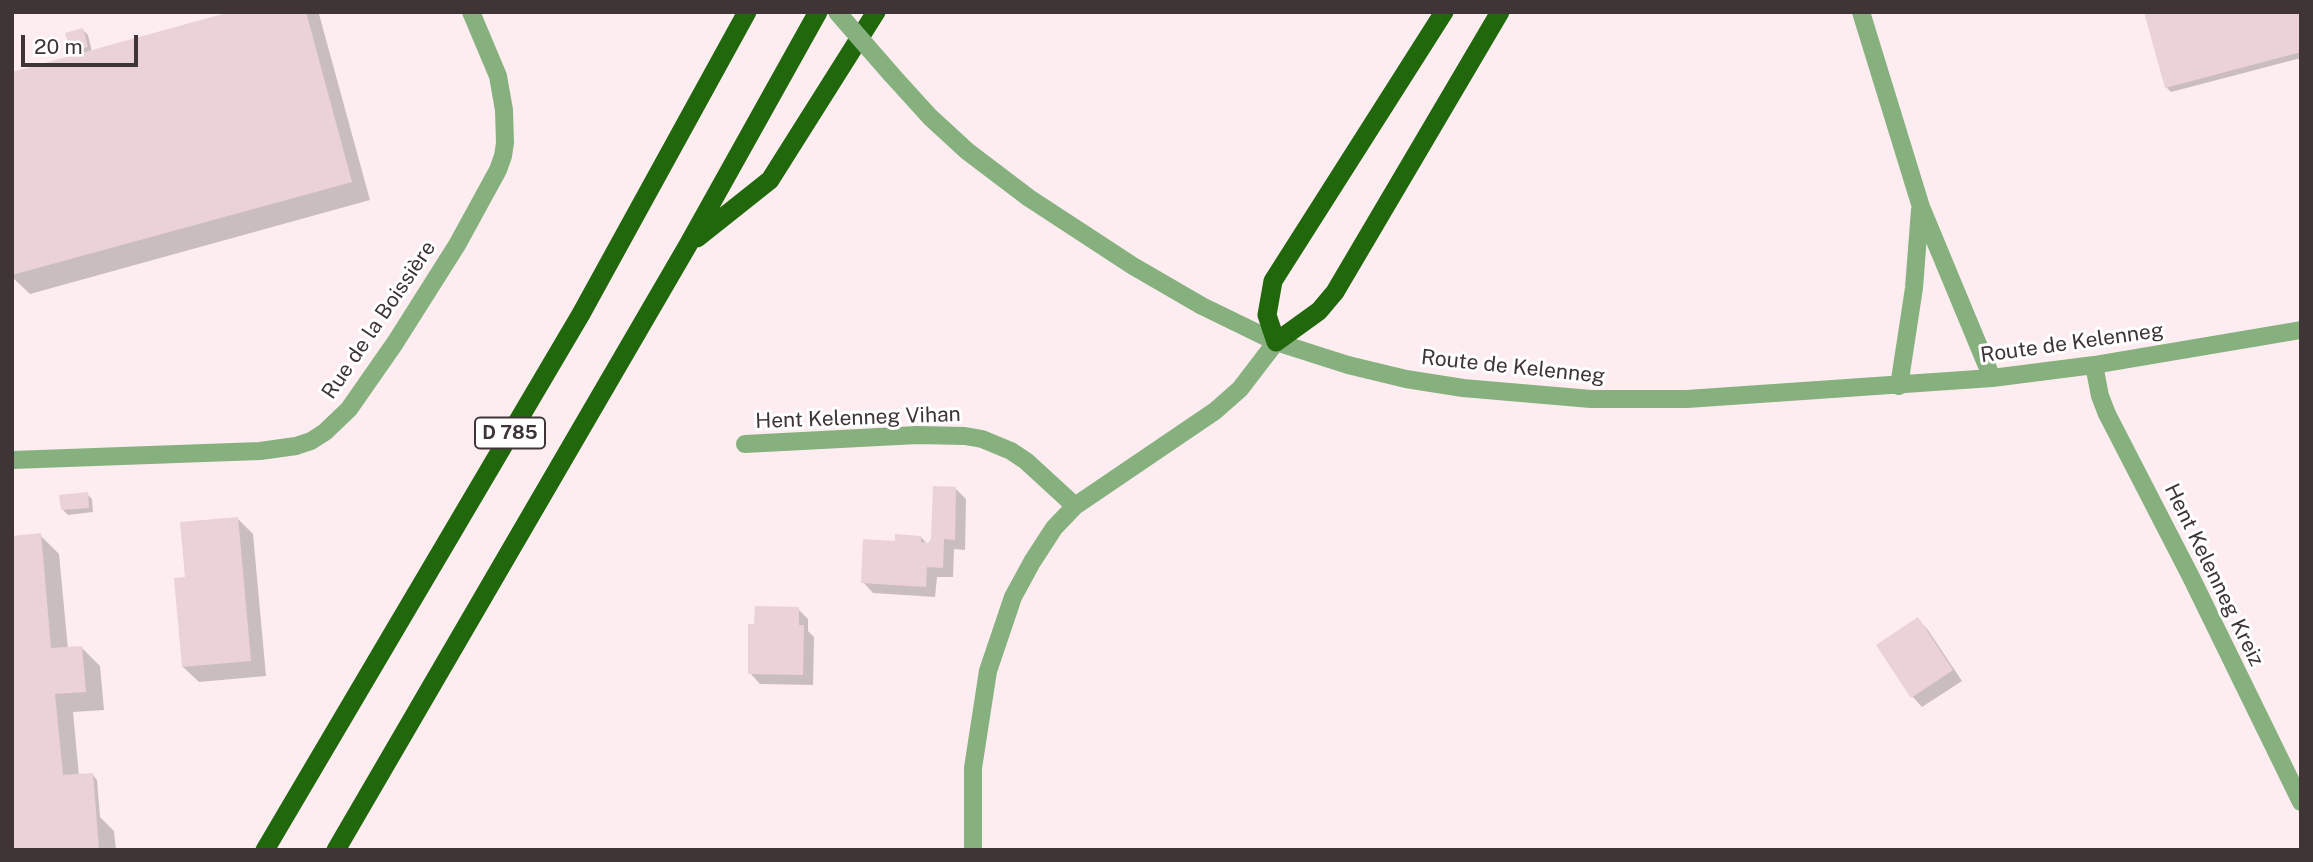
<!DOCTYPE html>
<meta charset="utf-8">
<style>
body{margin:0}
#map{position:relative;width:2313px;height:862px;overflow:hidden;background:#fdedf0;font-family:"Public Sans",sans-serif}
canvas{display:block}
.frame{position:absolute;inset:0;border:14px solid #3f3537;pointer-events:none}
.scale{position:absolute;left:21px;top:35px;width:117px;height:32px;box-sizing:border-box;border:4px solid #3f3537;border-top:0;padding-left:9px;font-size:21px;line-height:24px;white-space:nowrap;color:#3f3537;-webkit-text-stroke:5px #fff;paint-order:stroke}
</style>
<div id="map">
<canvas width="2313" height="862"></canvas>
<div class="frame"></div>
<div class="scale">20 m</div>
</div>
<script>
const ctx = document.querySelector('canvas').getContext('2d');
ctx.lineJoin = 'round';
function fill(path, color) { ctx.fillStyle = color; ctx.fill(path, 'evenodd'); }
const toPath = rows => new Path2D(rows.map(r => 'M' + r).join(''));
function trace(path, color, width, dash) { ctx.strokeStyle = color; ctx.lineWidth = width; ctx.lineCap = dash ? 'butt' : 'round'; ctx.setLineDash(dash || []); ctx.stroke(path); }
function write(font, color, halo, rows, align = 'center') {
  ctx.font = font + ' "Public Sans",sans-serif'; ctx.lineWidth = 6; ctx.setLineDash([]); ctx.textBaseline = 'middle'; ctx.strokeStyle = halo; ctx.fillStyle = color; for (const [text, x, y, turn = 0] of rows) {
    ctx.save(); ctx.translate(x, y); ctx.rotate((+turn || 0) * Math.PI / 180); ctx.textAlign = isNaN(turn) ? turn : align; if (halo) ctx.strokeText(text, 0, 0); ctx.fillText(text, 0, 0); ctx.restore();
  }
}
const shadow = toPath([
 [237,12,319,14,370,200,30,294,12,277,12,74,77,56,72,51,83,30,88,35,92,52],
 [2301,12,2301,58,2171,92,2166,87],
 [956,489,966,499,965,550,954,549,953,577,937,577,935,597,873,593,863,582,897,542,921,537,928,545],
 [87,494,92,499,93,512,68,515,63,510],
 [238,519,253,534,266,676,199,682,183,667,186,578],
 [40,535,59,554,68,649,81,647,100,666,104,710,73,712,79,776,92,774,97,780,100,817,114,831,116,850,12,850],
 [798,609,808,619,808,631,814,637,813,685,760,684,750,673],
 [1918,619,1928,630,1962,681,1922,707,1912,696]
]);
const building = toPath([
 [230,12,306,12,352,182,12,275,12,72],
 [2144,12,2301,12,2301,52,2165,88],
 [83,28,88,47,71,52,65,33],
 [933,486,956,487,955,540,944,539,943,568,927,567,926,587,861,583,863,539,895,541,895,534,921,536,921,542,928,543,931,539],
 [88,492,89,508,61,510,59,495],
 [238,517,251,661,182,667,174,578,185,577,180,522],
 [41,533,51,648,82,646,86,692,55,694,63,775,93,773,99,850,12,850,12,536],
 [755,606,799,607,799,625,804,625,803,675,748,674,748,624,754,624],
 [1918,617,1953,670,1911,698,1876,645]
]);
const minor = toPath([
 [1861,12,1921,207,1992,378],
 [891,74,930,117,967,151,1029,198,1133,266,1202,306,1276,342,1348,365,1406,379,1463,388,1591,399,1687,399,1992,378,2094,365,2301,330],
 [2094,365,2100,396,2107,414,2191,577,2301,802],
 [1899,386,1914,288,1920,210],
 [745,444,917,435,965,436,982,439,1011,451,1026,461,1075,506],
 [12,460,260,451,296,446,311,441,325,432,349,409,395,343,457,245,498,170,503,156,505,143,504,110,498,76,471,12],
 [973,850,973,768,988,671,1013,597,1032,562,1054,528,1075,506,1215,411,1240,389,1276,342]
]);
const trunk = toPath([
 [1444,12,1273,281,1267,315,1276,342,1319,311,1335,292,1500,12],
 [697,238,770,180,876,12],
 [265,850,581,314,747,12],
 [336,850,688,245,818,12]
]);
const minorBridge = toPath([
 [837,12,891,74]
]);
const shields = [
 [510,433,70]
];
const shieldNames = [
 ["D 785",510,433]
];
const streetNames = [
 ["Rue de la Boissière",379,320,-56],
 ["Route de Kelenneg",2072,343,-8],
 ["Route de Kelenneg",1513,367,6],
 ["Hent Kelenneg Vihan",858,418,-2],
 ["Hent Kelenneg Kreiz",2214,575,64]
];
fill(shadow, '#0003');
fill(building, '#ebd2d7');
trace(minor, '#86b07d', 18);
trace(trunk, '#21670c', 19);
trace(minorBridge, '#86b07d', 18);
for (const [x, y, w] of shields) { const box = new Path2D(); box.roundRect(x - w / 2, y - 15.5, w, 31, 5); ctx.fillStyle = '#fff'; ctx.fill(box); trace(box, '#3f3537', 2); }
write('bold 19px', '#3f3537', null, shieldNames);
write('21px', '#3f3537', '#fff', streetNames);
</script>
